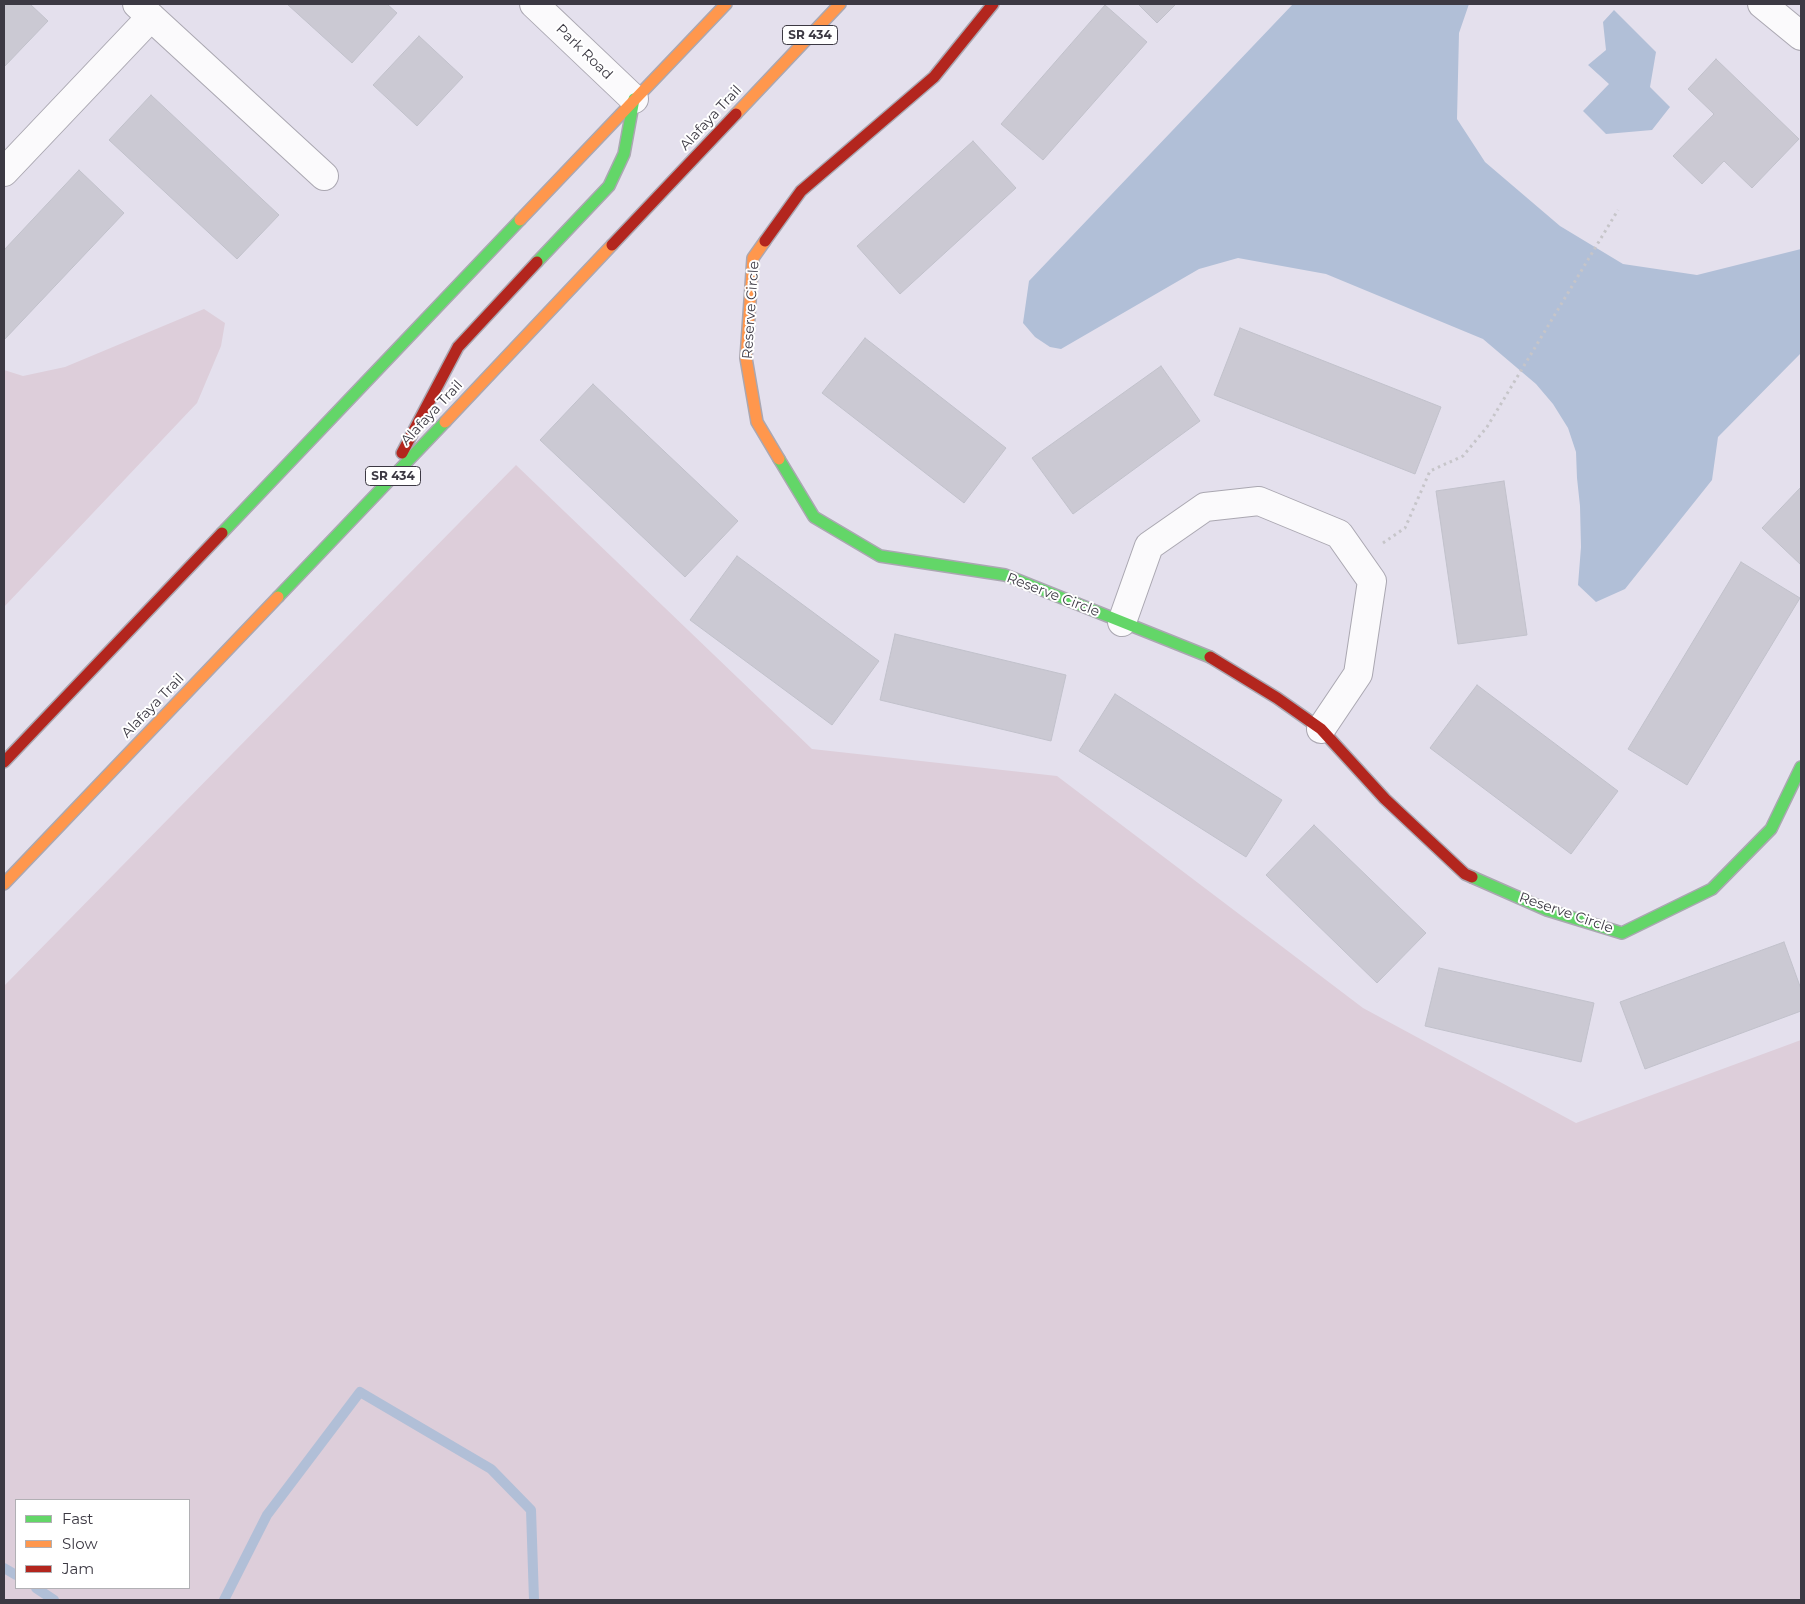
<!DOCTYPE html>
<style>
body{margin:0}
#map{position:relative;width:1805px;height:1604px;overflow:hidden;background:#e4e0ed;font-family:Montserrat,sans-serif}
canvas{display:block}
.frame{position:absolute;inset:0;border:5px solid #3c3943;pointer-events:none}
.legend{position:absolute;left:15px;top:1499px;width:175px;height:90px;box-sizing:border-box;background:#fff;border:1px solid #b1b0b4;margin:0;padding:6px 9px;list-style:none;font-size:15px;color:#3c3943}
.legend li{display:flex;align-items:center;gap:10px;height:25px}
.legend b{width:25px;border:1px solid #b1b0b4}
</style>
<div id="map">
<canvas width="1805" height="1604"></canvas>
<div class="frame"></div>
<ul class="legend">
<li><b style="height:6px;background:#63d668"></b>Fast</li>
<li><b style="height:6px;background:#ff974d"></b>Slow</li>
<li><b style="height:6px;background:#b3261e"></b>Jam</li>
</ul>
</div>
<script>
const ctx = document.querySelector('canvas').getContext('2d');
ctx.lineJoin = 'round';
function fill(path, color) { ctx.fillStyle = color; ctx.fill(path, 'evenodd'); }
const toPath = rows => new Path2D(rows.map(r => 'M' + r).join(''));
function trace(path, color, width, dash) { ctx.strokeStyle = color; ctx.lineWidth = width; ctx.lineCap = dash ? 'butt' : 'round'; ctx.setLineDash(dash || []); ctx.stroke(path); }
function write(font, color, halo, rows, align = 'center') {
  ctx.font = font + ' Montserrat,sans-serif'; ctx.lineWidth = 4; ctx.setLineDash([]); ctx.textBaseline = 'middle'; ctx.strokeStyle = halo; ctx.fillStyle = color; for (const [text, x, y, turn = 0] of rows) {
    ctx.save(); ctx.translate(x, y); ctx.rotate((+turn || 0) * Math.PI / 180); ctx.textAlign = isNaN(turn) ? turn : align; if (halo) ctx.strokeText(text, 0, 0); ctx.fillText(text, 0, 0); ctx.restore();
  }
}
const green = toPath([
 [204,309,225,323,221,346,197,403,4,607,4,370,23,376,65,367],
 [516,465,812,749,1057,776,1363,1008,1576,1123,1801,1040,1801,1600,4,1600,4,986],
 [16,1500,189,1500,189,1588,16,1588]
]);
const water = toPath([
 [1293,4,1469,4,1459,33,1457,119,1485,162,1560,226,1623,264,1697,275,1801,249,1801,353,1718,437,1712,480,1625,589,1596,602,1578,585,1581,547,1580,506,1577,478,1576,452,1568,428,1553,404,1536,384,1483,339,1326,274,1238,258,1199,269,1061,349,1050,347,1035,337,1023,323,1029,281],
 [1614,10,1656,52,1650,87,1670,107,1652,130,1606,134,1583,111,1609,84,1588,65,1606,50,1603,22]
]);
const stream = toPath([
 [4,1568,16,1575],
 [36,1588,54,1600],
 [224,1600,267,1515,360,1392,491,1469,531,1510,534,1600]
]);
const building = toPath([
 [4,4,30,4,48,21,4,67,4,4],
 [287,4,387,4,397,13,352,63,287,4],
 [1138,4,1176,4,1157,23,1138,4],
 [1105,5,1147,42,1043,160,1001,124,1105,5],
 [419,36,463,77,417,126,373,85,419,36],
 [1716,59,1799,139,1752,188,1724,161,1702,184,1673,156,1714,114,1688,89,1716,59],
 [151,95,279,215,237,259,109,140,151,95],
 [973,141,1016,188,900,294,857,246,973,141],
 [79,170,124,213,4,340,4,250,79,170],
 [1240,328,1441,407,1415,474,1214,395,1240,328],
 [865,338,1006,448,964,503,822,393,865,338],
 [1161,366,1200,421,1073,514,1032,458,1161,366],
 [593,384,738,521,685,577,540,440,593,384],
 [1504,481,1527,635,1458,644,1436,491,1504,481],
 [1801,487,1801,565,1762,528,1801,487],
 [737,556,879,661,832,725,690,620,737,556],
 [1741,562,1800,598,1687,785,1628,749,1741,562],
 [895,634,1066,675,1051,741,880,700,895,634],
 [1477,685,1618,791,1571,854,1430,748,1477,685],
 [1115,694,1282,800,1246,857,1079,751,1115,694],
 [1314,825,1426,933,1377,983,1266,875,1314,825],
 [1784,942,1801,989,1801,1011,1645,1069,1620,1002,1784,942],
 [1439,968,1594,1003,1581,1062,1425,1026,1439,968]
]);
const path = toPath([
 [1383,543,1405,528,1430,471,1463,456,1487,427,1618,210]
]);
const street = toPath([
 [534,4,634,99],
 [1762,4,1801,36],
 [151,17,324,176],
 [4,172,151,17,137,4],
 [1122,622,1149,546,1205,507,1259,501,1339,534,1372,581,1358,674,1321,729]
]);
const fast = toPath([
 [537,262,609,186,624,154,634,99],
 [779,459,814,517,880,556,1005,575,1210,657],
 [222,533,520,220],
 [278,597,445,422],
 [1472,877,1547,910,1622,933,1712,889,1771,829,1801,767]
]);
const slow = toPath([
 [736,114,840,4],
 [520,220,726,4],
 [765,241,753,258,746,358,757,422,779,459],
 [445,422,612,245],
 [4,884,278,597]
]);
const jam = toPath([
 [765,241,801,191,934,77,993,4],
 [612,245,736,114],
 [402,453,458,347,537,262],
 [1210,657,1277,698,1321,729,1385,799,1465,874,1472,877],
 [4,762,222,533]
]);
const shields = [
 [810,35,55],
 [393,476,55]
];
const shieldNames = [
 ["SR 434",810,35],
 ["SR 434",393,476]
];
const streetNames = [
 ["Park Road",584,52,44],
 ["Alafaya Trail",711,118,-47],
 ["Reserve Circle",751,310,-86],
 ["Alafaya Trail",432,413,-47],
 ["Reserve Circle",1053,595,21],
 ["Alafaya Trail",153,706,-46],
 ["Reserve Circle",1566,913,19]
];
fill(green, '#ddceda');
fill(water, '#b1bfd7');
trace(stream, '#b1bfd7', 10);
fill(building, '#cbc9d3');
trace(building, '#c1c1cb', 1);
trace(street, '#aaa7b1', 30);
trace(fast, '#aaa7b1', 14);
trace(slow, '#aaa7b1', 14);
trace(jam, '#aaa7b1', 14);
trace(path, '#c6c5c9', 3, [2.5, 4]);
trace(street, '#fbfafc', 28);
trace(fast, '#63d668', 11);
trace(slow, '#ff974d', 11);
trace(jam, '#b3261e', 11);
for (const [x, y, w] of shields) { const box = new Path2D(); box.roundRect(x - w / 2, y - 9.5, w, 19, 4); ctx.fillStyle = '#fff'; ctx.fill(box); trace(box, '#3c3943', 1); }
write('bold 12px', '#3c3943', null, shieldNames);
write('14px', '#3c3943', '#fff', streetNames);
</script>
